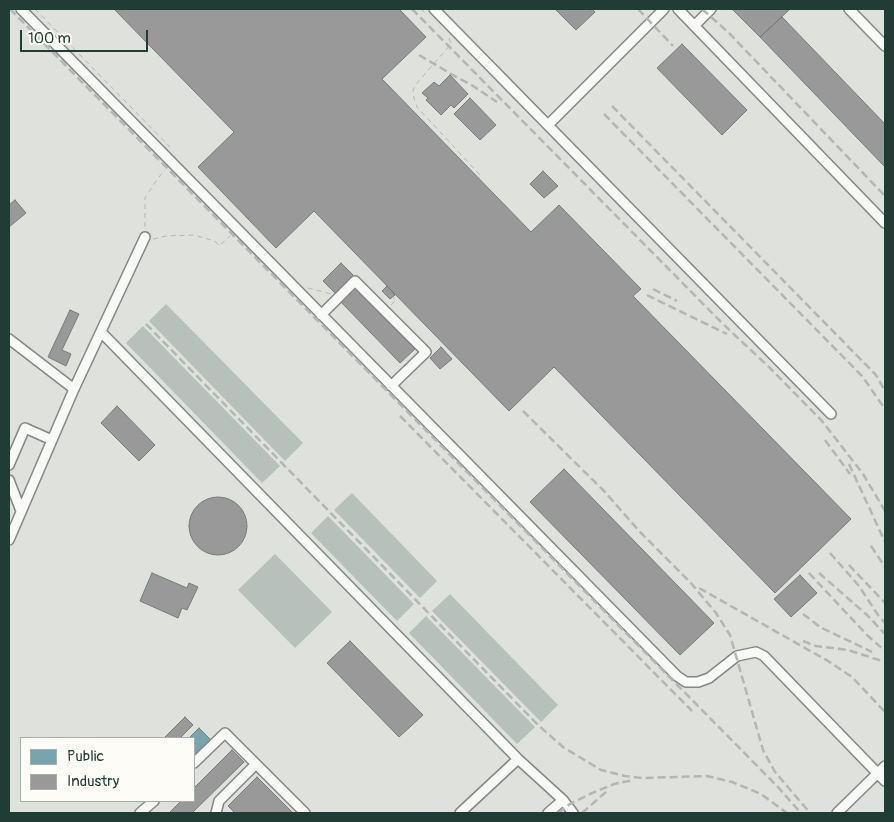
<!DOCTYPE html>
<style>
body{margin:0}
#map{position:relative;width:894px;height:822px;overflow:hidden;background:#eff0ec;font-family:Pangolin,sans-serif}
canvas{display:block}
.frame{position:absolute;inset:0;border:10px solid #1f3d34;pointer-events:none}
.legend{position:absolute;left:20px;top:737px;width:175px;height:65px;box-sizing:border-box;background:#fdfcf7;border:1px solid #a4b0a9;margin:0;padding:6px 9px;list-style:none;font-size:15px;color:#1f3d34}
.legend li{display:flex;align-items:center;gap:10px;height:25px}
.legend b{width:25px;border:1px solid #a4b0a9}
.scale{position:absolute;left:20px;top:30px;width:128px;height:22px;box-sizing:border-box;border:2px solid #1f3d34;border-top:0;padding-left:6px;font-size:15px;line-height:18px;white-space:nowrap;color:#1f3d34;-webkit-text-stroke:4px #fdfcf7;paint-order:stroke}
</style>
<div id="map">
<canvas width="894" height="822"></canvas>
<div class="frame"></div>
<ul class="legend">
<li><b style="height:14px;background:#76a5af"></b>Public</li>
<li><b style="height:14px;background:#999"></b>Industry</li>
</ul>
<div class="scale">100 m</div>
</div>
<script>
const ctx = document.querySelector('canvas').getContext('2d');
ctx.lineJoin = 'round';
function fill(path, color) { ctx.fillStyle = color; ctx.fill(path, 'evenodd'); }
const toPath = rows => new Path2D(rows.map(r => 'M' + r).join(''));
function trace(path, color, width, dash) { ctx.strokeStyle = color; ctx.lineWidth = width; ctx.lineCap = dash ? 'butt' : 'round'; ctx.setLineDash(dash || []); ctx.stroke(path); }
const built = toPath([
 [9,9,885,9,885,813,9,813],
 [21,738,194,738,194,801,21,801]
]);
const water = toPath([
 [166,304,303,443,285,461,149,321],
 [143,326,280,466,262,483,126,343],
 [352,493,437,581,420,598,334,510],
 [328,516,414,604,397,621,311,533],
 [275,554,332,612,295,648,238,590],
 [450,594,558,705,541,722,432,611],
 [426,616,535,727,517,744,409,633]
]);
const public = toPath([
 [199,728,212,741,194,759,194,738,189,738,199,728]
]);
const industry = toPath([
 [114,9,399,9,426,37,382,79,531,232,559,205,641,289,633,296,851,519,775,593,554,367,509,411,314,211,276,248,198,167,234,132,114,9],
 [555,9,592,9,595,12,576,30,555,9],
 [732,9,790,9,760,37,732,9],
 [782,17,885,124,885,167,760,37,782,17],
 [682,44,747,110,722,135,657,68,682,44],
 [450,75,468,94,454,108,451,105,441,115,426,100,428,98,422,93,434,82,439,86,450,75],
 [470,98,496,125,480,140,454,114,470,98],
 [543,171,558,186,544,198,530,184,543,171],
 [15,200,26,213,9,227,9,205,15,200],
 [341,263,353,275,335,293,323,281,341,263],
 [387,286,395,295,390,299,382,291,387,286],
 [354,287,415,349,400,363,340,301,354,287],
 [70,310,79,314,62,350,71,354,66,366,48,357,70,310],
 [441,347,452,359,440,369,430,358,441,347],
 [117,406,155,445,139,461,101,423,117,406],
 [564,469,714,623,680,655,530,502,564,469],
 '189 526a29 29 0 1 1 58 0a29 29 0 1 1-58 0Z',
 [152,573,187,588,189,583,198,587,187,610,182,608,178,618,140,601,152,573],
 [800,575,817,593,791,617,774,599,800,575],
 [350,641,423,715,399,737,327,663,350,641],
 [185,717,193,725,180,738,164,738,185,717],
 [232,750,244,762,192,813,169,813,181,801,194,801,194,788,232,750],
 [257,777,293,813,235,813,228,806,257,777]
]);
const path = toPath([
 [35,9,170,147],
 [421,9,426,14],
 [449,38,451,44,417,83,413,90,414,98,417,107,481,176,479,178],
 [145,227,145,198,158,178,165,170],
 [153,239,166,236,194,235,215,241,219,246,230,236],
 [308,288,331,294],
 [391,305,396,300,392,297]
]);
const minor = toPath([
 [21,9,677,676,686,682,698,682,709,678,737,656,756,652,764,656,885,781],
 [434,9,831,414],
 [678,9,885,223],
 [849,9,885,46],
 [694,26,711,9],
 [548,125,664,9],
 [321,315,355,281,426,352,391,386],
 [101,332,518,759,563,800,573,813],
 [9,339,74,389],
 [9,465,25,428,52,440],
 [9,480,21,511],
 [9,540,74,389,145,237],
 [194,763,225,733,305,813],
 [140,813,154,801],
 [216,813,219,801,256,764],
 [460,813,518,759],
 [548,813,563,800],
 [837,813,885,766]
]);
const rail = toPath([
 [10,9,776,785,801,813],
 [412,9,722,323,770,368,822,421,863,474,885,511],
 [638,9,673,46],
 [702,9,728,32,885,196],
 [419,55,458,78,470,84,497,102],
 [612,106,876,375,885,391],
 [604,114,862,376,885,409],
 [653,289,677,301],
 [647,295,727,334],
 [146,324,538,725,563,747,601,770,625,776,642,778,707,776,732,782,761,794,787,813],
 [523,411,604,491,640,532,690,582,716,613,730,635,763,750,775,772,810,813],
 [400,416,692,711],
 [825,440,850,474],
 [849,464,885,542],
 [871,546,885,567],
 [830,553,859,586,878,615,885,623],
 [849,565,885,603],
 [809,573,867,635,885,651],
 [819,573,867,615,885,634],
 [699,588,828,661,852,677,885,712],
 [803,614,820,627,872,652],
 [803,641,816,646,848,650,885,662],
 [558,813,570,804,590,794,614,784,634,780],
 [582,813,607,791]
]);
fill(built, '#dee1dc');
fill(water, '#b7c0ba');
fill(public, '#76a5af');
trace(public, '#5c868a', 1);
fill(industry, '#999');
trace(industry, '#747d7b', 1);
trace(minor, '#828885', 12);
trace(path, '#b3b6b4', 1, [5, 4]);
trace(minor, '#f9f9f7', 9);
trace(rail, '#b3b6b4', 2.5, [8, 4]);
</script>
